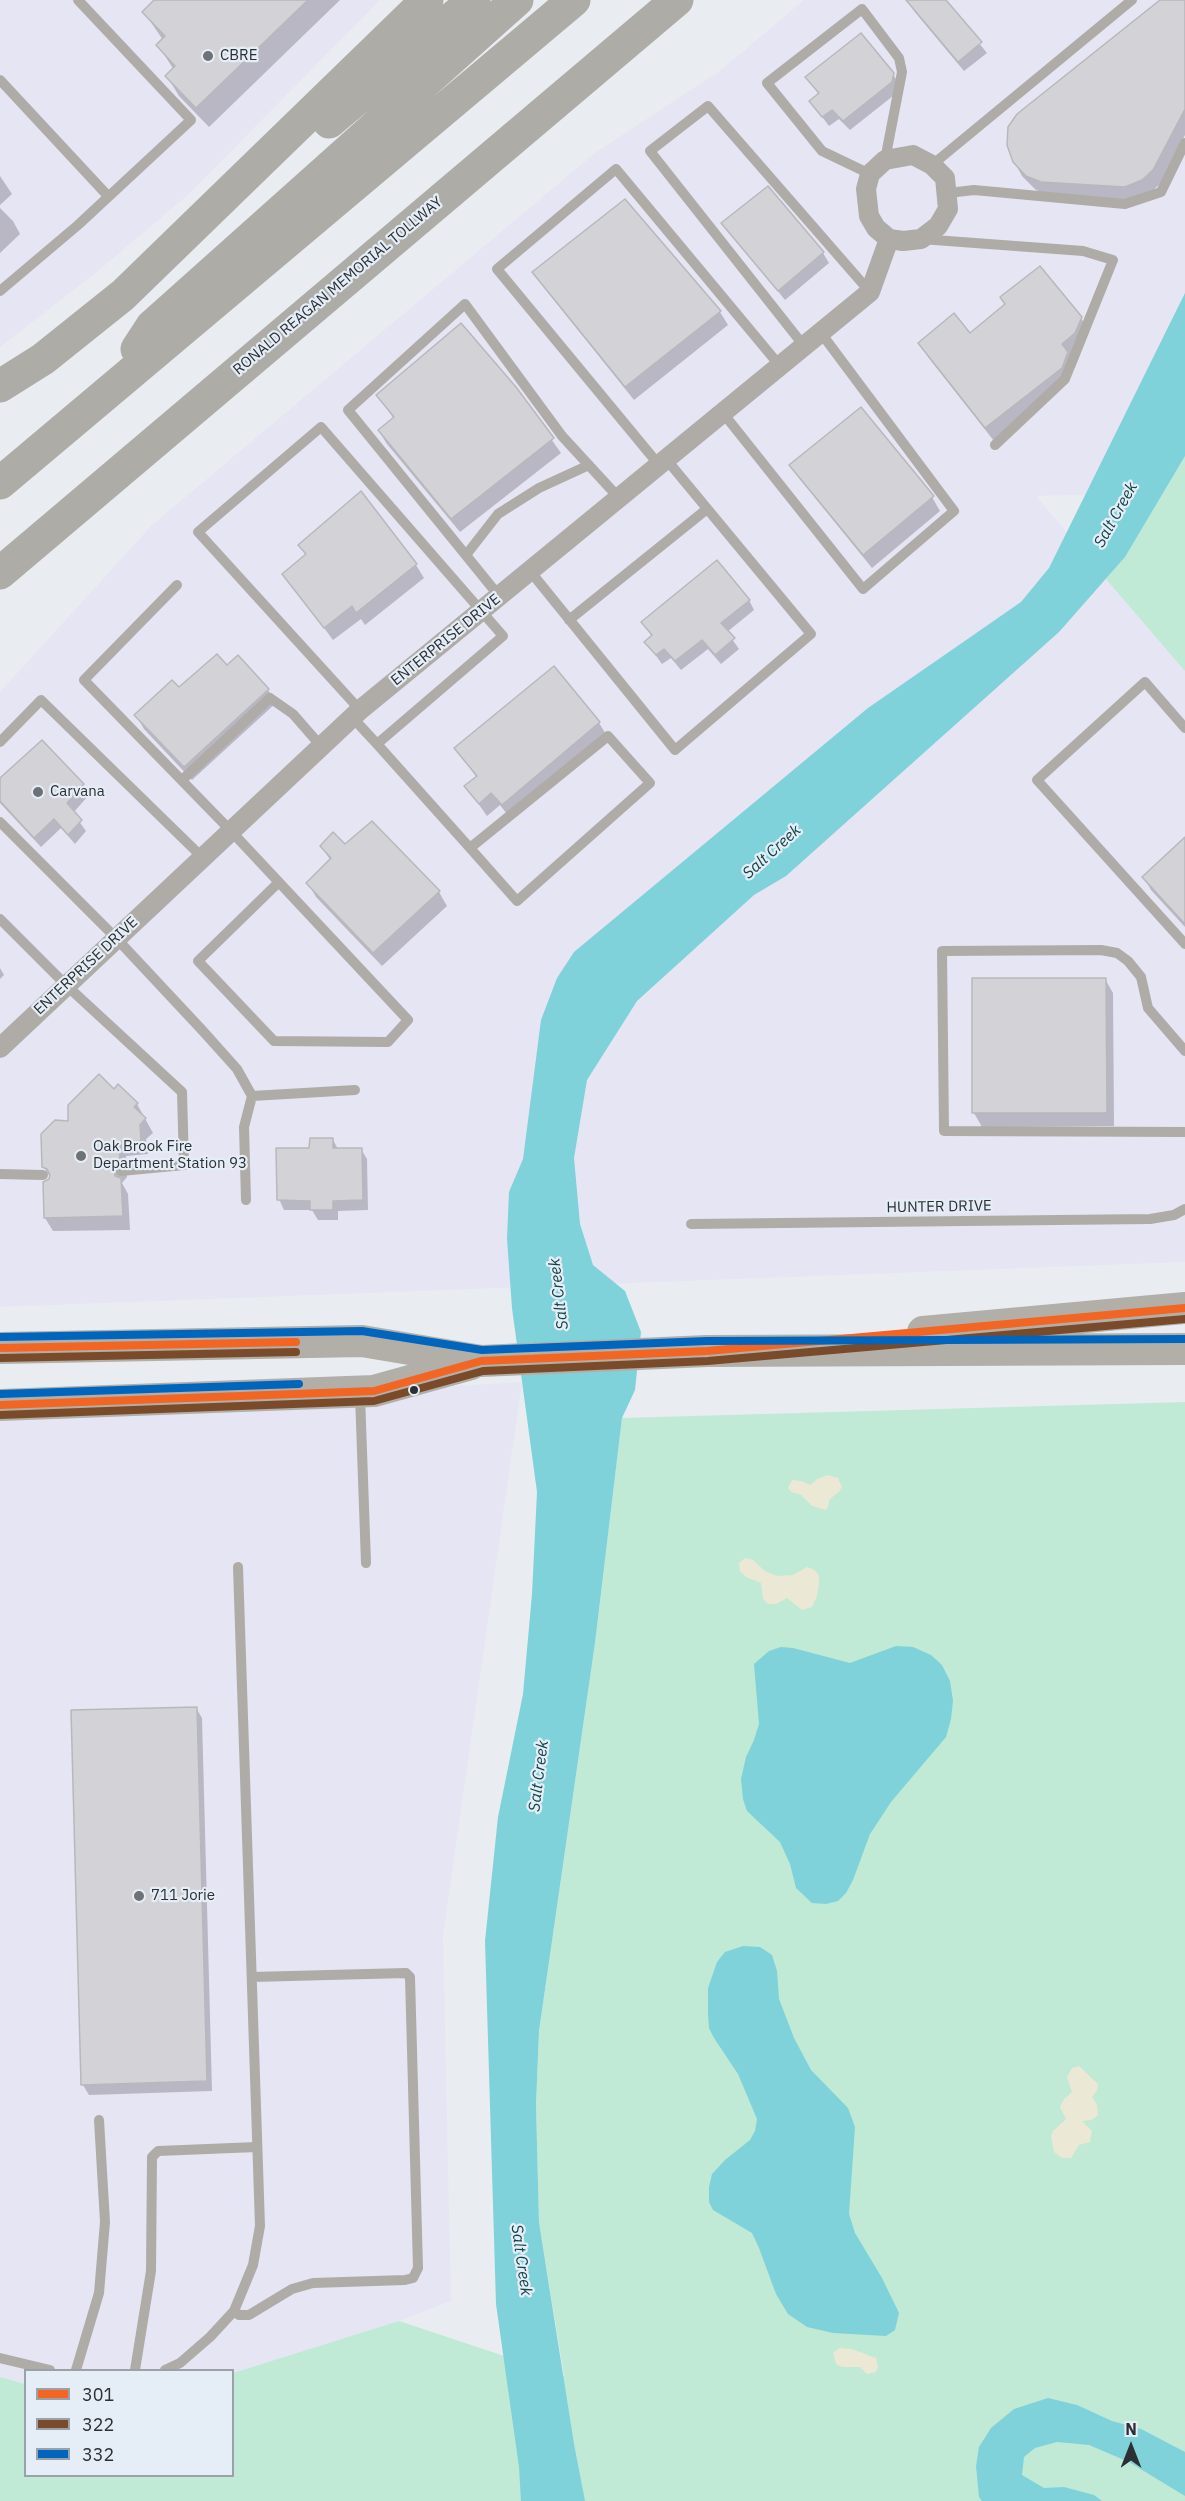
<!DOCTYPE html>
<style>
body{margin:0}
#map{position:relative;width:1185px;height:2501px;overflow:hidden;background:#e9edf2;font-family:"IBM Plex Sans",sans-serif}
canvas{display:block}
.legend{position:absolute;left:24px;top:2369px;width:210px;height:108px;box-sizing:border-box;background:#e5edf6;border:2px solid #9ba1a8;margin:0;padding:8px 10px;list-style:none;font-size:18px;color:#2c2f33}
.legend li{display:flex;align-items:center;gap:12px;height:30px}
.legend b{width:30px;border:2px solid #9ba1a8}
.north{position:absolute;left:1101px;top:2417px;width:60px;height:60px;-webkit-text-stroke:4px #e5edf6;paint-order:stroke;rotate:0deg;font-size:16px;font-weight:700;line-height:24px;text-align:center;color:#2c2f33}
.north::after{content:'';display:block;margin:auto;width:21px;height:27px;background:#2c2f33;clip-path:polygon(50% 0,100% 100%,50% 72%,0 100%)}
</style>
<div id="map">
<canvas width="1185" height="2501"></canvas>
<ul class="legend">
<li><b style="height:8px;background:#f26522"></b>301</li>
<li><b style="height:8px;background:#7a4b2a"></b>322</li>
<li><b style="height:8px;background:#0065bd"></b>332</li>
</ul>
<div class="north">N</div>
</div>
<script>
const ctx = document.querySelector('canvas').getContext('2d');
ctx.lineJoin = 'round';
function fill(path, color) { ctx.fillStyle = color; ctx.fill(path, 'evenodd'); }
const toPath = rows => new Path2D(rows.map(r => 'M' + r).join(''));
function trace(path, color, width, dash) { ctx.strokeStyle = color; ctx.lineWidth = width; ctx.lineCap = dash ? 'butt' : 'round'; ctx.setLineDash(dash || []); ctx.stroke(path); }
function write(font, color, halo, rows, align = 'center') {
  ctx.font = font + ' "IBM Plex Sans",sans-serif'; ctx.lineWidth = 4.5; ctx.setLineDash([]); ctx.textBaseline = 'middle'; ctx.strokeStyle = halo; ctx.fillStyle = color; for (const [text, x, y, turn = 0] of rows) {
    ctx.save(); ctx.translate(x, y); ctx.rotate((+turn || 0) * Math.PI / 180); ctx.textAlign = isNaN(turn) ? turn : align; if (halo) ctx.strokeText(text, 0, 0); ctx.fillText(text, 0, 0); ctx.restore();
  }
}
const commercial = toPath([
 [0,0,380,0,190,193,97,272,0,347],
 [804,0,1185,0,1185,492,1036,496,1185,670,1185,1262,0,1307,0,692,152,525,595,153,721,70],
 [522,1382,443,1936,451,2301,399,2321,233,2373,232,2370,26,2370,25,2384,0,2377,0,1414]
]);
const green = toPath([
 [1185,456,1185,671,1106,579,1125,556],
 [1185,1402,1185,2501,0,2501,0,2377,25,2384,26,2476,232,2476,233,2373,399,2321,564,2376,539,2222,536,2105,539,2031,595,1643,622,1418]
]);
const sand = toPath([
 [828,1475,838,1478,842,1487,839,1492,830,1499,828,1507,826,1510,812,1506,801,1495,791,1492,788,1488,792,1480,802,1481,810,1485,817,1479],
 [745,1558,753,1560,765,1571,777,1576,793,1575,807,1567,815,1570,819,1576,819,1582,817,1596,812,1607,802,1610,787,1598,776,1604,768,1604,763,1599,761,1583,746,1577,740,1571,739,1563],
 [1079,2066,1098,2084,1097,2091,1092,2097,1097,2104,1098,2115,1092,2120,1082,2121,1092,2131,1090,2142,1079,2145,1071,2158,1062,2158,1054,2152,1051,2136,1053,2131,1066,2119,1060,2107,1064,2099,1072,2092,1067,2077,1072,2068],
 [839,2348,852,2349,876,2358,878,2367,876,2372,867,2374,860,2367,842,2367,836,2364,833,2353]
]);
const water = toPath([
 [1185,293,1185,456,1125,557,1059,632,786,876,754,895,637,1001,587,1080,574,1158,580,1224,593,1265,625,1291,641,1332,635,1390,622,1418,595,1643,539,2031,536,2105,539,2222,574,2444,585,2501,521,2501,519,2467,496,2304,485,1941,498,1817,523,1694,532,1594,537,1492,512,1308,507,1239,509,1192,523,1159,541,1020,557,978,574,952,868,708,1021,602,1049,568],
 [896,1646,913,1647,931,1655,942,1665,950,1681,953,1701,951,1719,946,1737,891,1802,870,1834,853,1880,846,1893,838,1901,826,1904,812,1903,796,1888,790,1864,780,1842,747,1811,743,1799,741,1779,746,1757,754,1740,759,1724,754,1664,769,1651,781,1647,793,1648,850,1663],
 [743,1946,760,1947,772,1955,777,1971,779,1999,794,2038,811,2070,848,2108,855,2127,849,2214,855,2233,882,2278,899,2313,895,2330,886,2336,833,2333,807,2327,788,2314,776,2294,759,2248,752,2233,713,2210,709,2202,709,2187,712,2174,725,2160,750,2140,755,2131,757,2119,738,2074,714,2038,709,2028,708,2014,708,1988,717,1962,725,1952],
 [1048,2398,1077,2405,1112,2421,1141,2429,1185,2452,1185,2496,1129,2462,1089,2445,1057,2442,1035,2448,1024,2457,1022,2475,1044,2488,1064,2487,1094,2495,1102,2501,982,2501,979,2497,976,2466,979,2447,991,2428,1014,2409]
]);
const shadow = toPath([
 [156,0,340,0,209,127,179,96,167,76,174,70,158,45,163,40,144,12],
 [909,0,944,0,987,53,964,71,914,11],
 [1163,0,1185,0,1185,135,1161,183,1150,193,1134,200,1050,195,1036,190,1022,176,1014,161],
 [893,74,899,85,898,92,850,130,839,119,829,126,810,101,819,95,807,77],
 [0,176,12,194,0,205],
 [625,201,720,312,728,325,634,400,542,285,534,272],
 [0,208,13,221,20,234,0,253],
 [723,223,823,253,829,263,785,300],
 [1081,318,1089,332,1075,367,994,441,928,357,920,344],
 [515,388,561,453,460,532,387,444,379,431,394,419,378,395],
 [791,465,932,497,940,511,872,568,799,478],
 [300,545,416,565,424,578,365,625,361,619,333,640,284,574,306,556],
 [749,600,754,610,727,632,739,649,721,664,708,649,681,670,671,658,662,664,646,642,652,637,643,622],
 [227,667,268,690,276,703,192,780,144,729,136,715],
 [554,669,599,723,607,736,510,818,500,805,487,816,466,786,477,778,456,748],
 [0,780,83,785,89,795,73,813,86,831,75,844,61,828,41,847,0,803],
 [1185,839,1185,927,1151,890,1144,877],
 [321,846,344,846,439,892,447,906,382,966,316,897,308,883,331,861],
 [0,968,4,975,0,979],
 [1105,979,1113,993,1114,1126,982,1127,974,1113],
 [114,1091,137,1104,153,1133,146,1139,148,1154,126,1156,127,1177,122,1183,128,1194,130,1230,53,1231,45,1218,51,1179,44,1167,70,1122],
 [333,1140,338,1149,361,1149,367,1159,368,1210,338,1211,338,1220,318,1220,312,1210,284,1210,279,1199,311,1150],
 [196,1708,202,1718,212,2091,89,2095,83,2085]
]);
const building = toPath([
 [154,0,308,0,196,108,165,76,175,66,156,45,165,36,142,12,154,0],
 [906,0,946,0,982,42,958,62,906,0],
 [1160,0,1185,0,1185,109,1153,170,1142,180,1125,187,1041,182,1026,176,1013,162,1007,145,1008,127,1017,114,1160,0],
 [861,33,894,73,892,82,843,121,832,110,822,117,809,101,819,93,805,77,861,33],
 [768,186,824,252,778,291,721,223,768,186],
 [625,199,721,311,625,387,532,272,625,199],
 [1040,266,1082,317,1075,333,1062,344,1068,352,1062,368,985,428,918,343,954,313,970,333,1005,304,1000,297,1040,266],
 [461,323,516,387,554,438,451,519,378,430,394,417,376,395,461,323],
 [861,407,934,496,863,555,789,465,861,407],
 [361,491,417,564,356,613,352,606,324,628,282,574,306,554,298,545,361,491],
 [717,560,750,600,721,623,735,638,715,655,702,640,675,661,664,649,656,655,644,642,652,635,641,622,717,560],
 [217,654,227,665,238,655,269,689,184,767,134,715,172,680,179,687,217,654],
 [554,666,600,722,502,805,491,793,479,804,464,786,477,776,454,748,554,666],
 [42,740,84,784,67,803,82,820,68,835,54,819,34,838,0,801,0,778,42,740],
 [372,821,440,891,373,953,306,883,331,858,320,846,333,832,345,844,372,821],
 [1185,837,1185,924,1142,877,1185,837],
 [972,978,1106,978,1107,1113,972,1113,972,978],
 [99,1074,114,1089,118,1084,138,1103,134,1107,146,1118,140,1125,141,1141,119,1142,120,1164,116,1165,114,1171,115,1176,121,1178,123,1216,44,1218,43,1182,49,1179,50,1175,47,1169,42,1167,41,1134,55,1120,68,1121,68,1105,99,1074],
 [310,1138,333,1138,333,1148,362,1148,363,1200,333,1201,333,1210,310,1210,310,1201,277,1200,276,1148,309,1148,310,1138],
 [197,1707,207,2081,81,2085,71,1710,197,1707]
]);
const service = toPath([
 [0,80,108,196],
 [932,165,1132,0],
 [870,174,822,151,767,83,862,9,899,58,902,72,885,160],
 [948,193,974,190,1125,204,1161,192,1185,143],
 [921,239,1083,251,1113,260,1065,379,995,445],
 [0,291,78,225,191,120,78,0],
 [804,346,650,151,708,106,870,292],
 [723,413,863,589,954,511,821,333],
 [659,465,497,269,616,169,780,366],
 [466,555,498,514,539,488,589,465],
 [530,571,675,750,811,634,666,459],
 [177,585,84,680,230,830,408,1020,388,1042,274,1041,198,961,279,882],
 [499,596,348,410,465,304,562,436,619,498],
 [569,620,707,509],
 [360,710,198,532,321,427,503,636,377,744],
 [352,717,377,744,470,848,517,901,650,783,608,736,470,848],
 [1185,728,1145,682,1037,780,1185,944],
 [0,742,41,700,202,857],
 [182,780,270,698,293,714,320,745],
 [0,822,116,938,202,1030,237,1069,252,1096,355,1090],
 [0,919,66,985,182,1092,184,1165,121,1171],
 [1185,1051,1148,1008,1141,977,1128,961,1117,953,1101,950,942,951,944,1131,1185,1132],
 [0,1174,43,1175],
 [246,1200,244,1127,252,1096],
 [691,1224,1150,1219,1174,1215,1185,1209],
 [360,1395,366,1563],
 [234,2311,239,2315,249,2315,292,2289,313,2283,405,2280,413,2278,418,2268,410,1977,406,1973,252,1977],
 [0,2358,50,2370],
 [76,2370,99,2293,105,2222,99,2120],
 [135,2370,151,2271,152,2157,158,2151,257,2147],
 [165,2370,180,2363,210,2337,234,2311,253,2265,260,2226,238,1567]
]);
const minor = toPath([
 [913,155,932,165,945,178,948,209,938,226,921,239,903,241,889,239,876,228,869,216,866,189,870,174,885,160,913,155],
 [0,1048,360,710,870,292,889,239]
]);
const primary = toPath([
 [923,1332,1185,1308],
 [0,1348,362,1341,481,1361,707,1351,1185,1349],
 [0,1405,374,1391,471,1364]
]);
const motorway = toPath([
 [329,122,474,0],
 [137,349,152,326,517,0],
 [0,386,43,359,123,295,427,0],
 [0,483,574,0],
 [0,573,677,0]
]);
const bus1 = toPath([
 [0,1348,296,1342],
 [0,1405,374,1391,481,1361,707,1351,1185,1308]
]);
const bus2 = toPath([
 [0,1358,296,1352],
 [0,1415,374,1401,483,1371,708,1361,1185,1319]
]);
const bus3 = toPath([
 [0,1337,362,1331,482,1350,707,1341,1185,1339],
 [0,1394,299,1384]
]);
const markers = [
 [208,56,6,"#6e7276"],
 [38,792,6,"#6e7276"],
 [81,1156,6,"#6e7276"],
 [414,1390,5,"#2c2f33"],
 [139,1896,6,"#6e7276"]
];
const poiNames = [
 ["CBRE",220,56],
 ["Carvana",50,792],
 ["Oak Brook Fire",93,1147],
 ["Department Station 93",93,1164],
 ["711 Jorie",151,1896]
];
const streetNames = [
 ["RONALD REAGAN MEMORIAL TOLLWAY",338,286,-40],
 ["ENTERPRISE DRIVE",446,640,-39],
 ["ENTERPRISE DRIVE",86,966,-43],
 ["HUNTER DRIVE",939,1207,-1]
];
const waterNames = [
 ["Salt Creek",1116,515,-61],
 ["Salt Creek",772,852,-42],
 ["Salt Creek",559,1294,-97],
 ["Salt Creek",539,1776,-83],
 ["Salt Creek",521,2260,82]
];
fill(commercial, '#e6e5f4');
fill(green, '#c0e9d6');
fill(sand, '#ebe8d5');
fill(water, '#7fd2da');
fill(shadow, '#0003');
fill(building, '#d3d3d7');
trace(building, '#b8b8bc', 1.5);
trace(service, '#afaca7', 10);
trace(minor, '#afaca7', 20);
trace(primary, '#b1afa8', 32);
trace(motorway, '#adaca7', 33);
trace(bus1, '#f26522', 8);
trace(bus2, '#7a4b2a', 8);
trace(bus3, '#0065bd', 8);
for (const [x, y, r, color] of markers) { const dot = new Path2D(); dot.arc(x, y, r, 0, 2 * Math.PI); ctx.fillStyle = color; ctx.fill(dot); trace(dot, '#e5edf6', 2); }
write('15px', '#2c2f33', '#e5edf6', poiNames, 'left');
write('15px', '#2c2f33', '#e5edf6', streetNames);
write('italic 16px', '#0e4347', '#e5edf6', waterNames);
</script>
